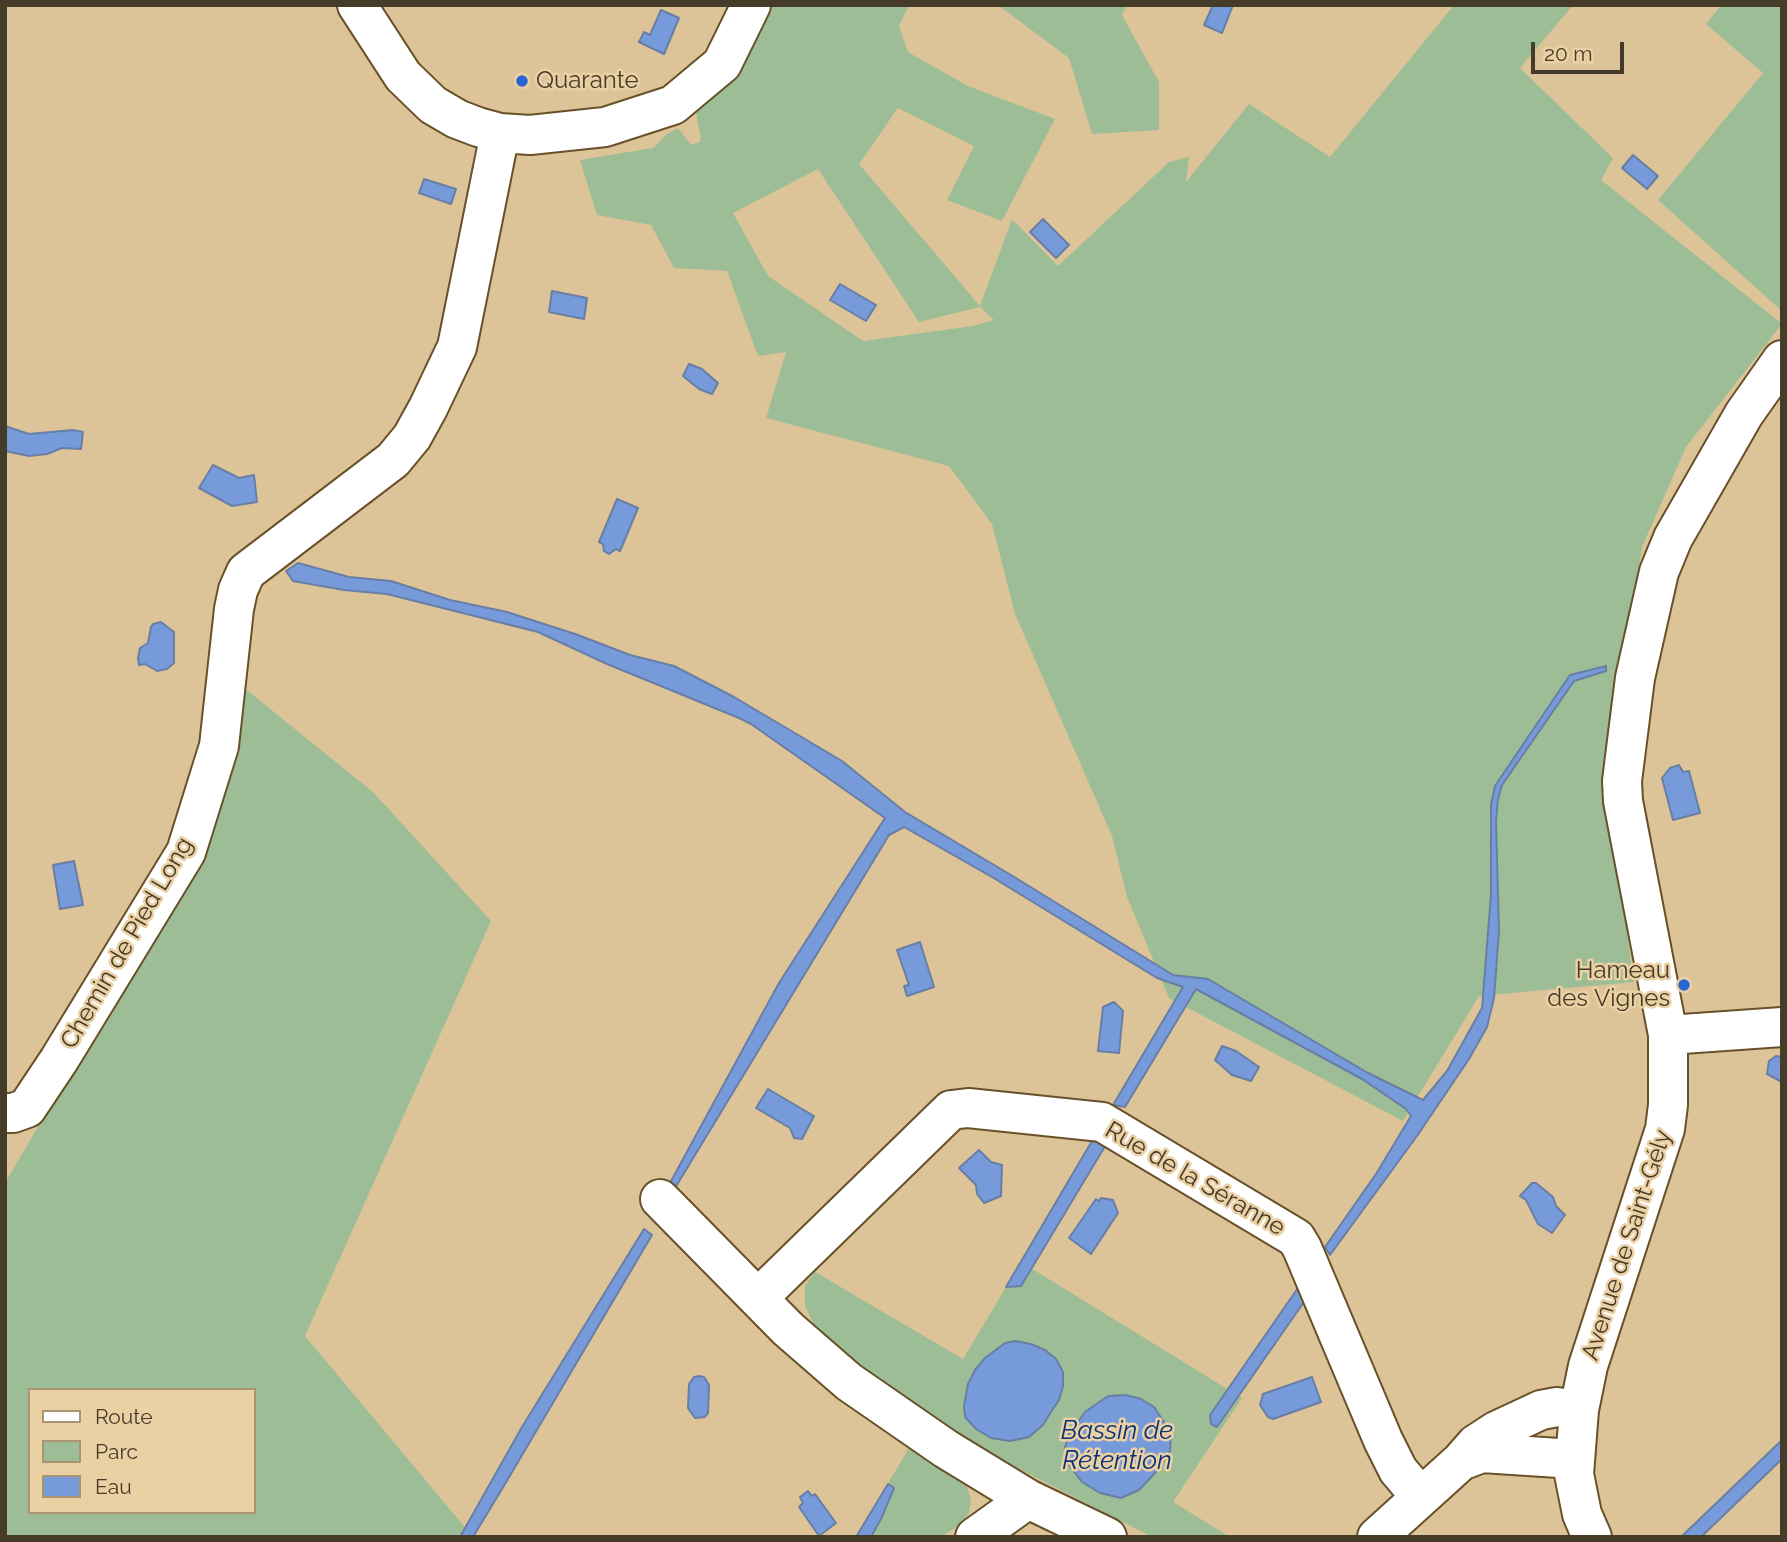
<!DOCTYPE html>
<meta charset="utf-8">
<style>
body{margin:0}
#map{position:relative;width:1787px;height:1542px;overflow:hidden;background:#ddc498;font-family:Raleway,sans-serif}
canvas{display:block}
.frame{position:absolute;inset:0;border:7px solid #453b29;pointer-events:none}
.legend{position:absolute;left:28px;top:1388px;width:228px;height:126px;box-sizing:border-box;background:#ebd0a4;border:2px solid #a99473;margin:0;padding:9px 12px;list-style:none;font-size:21px;color:#453b29}
.legend li{display:flex;align-items:center;gap:14px;height:35px}
.legend b{width:35px;border:2px solid #a99473}
.scale{position:absolute;left:1531px;top:42px;width:93px;height:32px;box-sizing:border-box;border:4px solid #453b29;border-top:0;padding-left:9px;font-size:21px;line-height:24px;white-space:nowrap;color:#453b29;-webkit-text-stroke:5px #ebd0a4;paint-order:stroke}
</style>
<div id="map">
<canvas width="1787" height="1542"></canvas>
<div class="frame"></div>
<ul class="legend">
<li><b style="height:9px;background:#fff"></b>Route</li>
<li><b style="height:19px;background:#9dbd97"></b>Parc</li>
<li><b style="height:19px;background:#779bda"></b>Eau</li>
</ul>
<div class="scale">20 m</div>
</div>
<script>
const ctx = document.querySelector('canvas').getContext('2d');
ctx.lineJoin = 'round';
function fill(path, color) { ctx.fillStyle = color; ctx.fill(path, 'evenodd'); }
const toPath = rows => new Path2D(rows.map(r => 'M' + r).join(''));
function trace(path, color, width, dash) { ctx.strokeStyle = color; ctx.lineWidth = width; ctx.lineCap = dash ? 'butt' : 'round'; ctx.setLineDash(dash || []); ctx.stroke(path); }
function write(font, color, halo, rows, align = 'center') {
  ctx.font = font + ' Raleway,sans-serif'; ctx.lineWidth = 5; ctx.setLineDash([]); ctx.textBaseline = 'middle'; ctx.strokeStyle = halo; ctx.fillStyle = color; for (const [text, x, y, turn = 0] of rows) {
    ctx.save(); ctx.translate(x, y); ctx.rotate((+turn || 0) * Math.PI / 180); ctx.textAlign = isNaN(turn) ? turn : align; if (halo) ctx.strokeText(text, 0, 0); ctx.fillText(text, 0, 0); ctx.restore();
  }
}
const green = toPath([
 [768,5,909,5,899,26,908,52,968,86,1055,119,1002,221,947,200,974,146,898,108,859,164,980,306,1012,219,1058,266,1169,162,1189,157,1186,182,1249,104,1330,157,1454,5,1573,5,1520,68,1613,158,1601,180,1782,324,1686,447,1642,547,1606,790,1634,982,1479,996,1403,1121,1169,998,1127,897,1112,836,1015,614,992,524,949,466,766,418,786,352,758,356,727,271,674,268,651,225,597,215,580,160,653,148,667,134,678,128,691,145,701,141,696,111,711,100,753,48],
 [818,169,919,322,980,307,994,320,973,326,863,341,768,276,733,213],
 [998,5,1127,5,1122,15,1159,82,1159,130,1092,134,1069,58],
 [1721,5,1782,5,1782,311,1658,200,1763,73,1706,24],
 [243,687,373,792,491,921,305,1336,473,1537,5,1537,5,1183,56,1096],
 [30,1390,254,1390,254,1512,30,1512],
 [1021,1262,1242,1398,1173,1502,1230,1537,1152,1537,1000,1459,900,1397,815,1327,805,1306,805,1286,815,1272,963,1359],
 [909,1448,967,1487,971,1500,969,1513,961,1524,941,1537,856,1537]
]);
const water = toPath([
 [1213,5,1233,5,1222,33,1204,25,1213,5],
 [661,10,679,18,664,54,639,42,644,32,650,35,661,10],
 [1633,155,1658,176,1647,189,1622,168,1633,155],
 [424,179,456,189,451,204,419,193,424,179],
 [1043,219,1069,245,1056,258,1030,232,1043,219],
 [840,284,876,305,866,321,830,300,840,284],
 [552,291,587,298,584,319,549,312,552,291],
 [689,364,702,369,718,383,712,394,699,389,683,376,689,364],
 [5,426,29,434,73,430,83,432,81,449,62,448,47,454,29,456,5,451,5,426],
 [213,465,239,478,254,475,257,502,232,506,199,488,213,465],
 [617,499,638,508,620,551,616,549,609,554,604,551,603,544,599,542,617,499],
 [298,563,349,577,391,581,450,600,507,612,578,635,630,655,674,666,734,697,842,761,905,812,1016,878,1173,975,1208,979,1368,1073,1423,1100,1447,1071,1482,1008,1491,895,1491,805,1495,786,1570,675,1606,666,1606,671,1574,681,1502,785,1498,799,1496,821,1499,931,1494,998,1487,1027,1469,1059,1417,1136,1330,1255,1325,1247,1376,1174,1411,1116,1406,1109,1362,1079,1196,989,1125,1107,1113,1105,1183,987,1157,978,992,877,904,827,889,835,675,1188,670,1183,779,983,885,818,751,724,739,718,607,664,538,632,387,594,344,590,293,581,286,571,298,563],
 [161,622,174,632,174,663,167,669,157,671,145,664,139,665,138,658,140,648,148,643,151,627,153,624,161,622],
 [1679,765,1683,772,1689,771,1700,813,1673,820,1662,778,1670,768,1679,765],
 [74,861,83,905,60,909,53,865,74,861],
 [920,942,934,987,907,996,904,986,909,985,897,950,920,942],
 [1114,1002,1123,1011,1119,1053,1098,1051,1103,1007,1114,1002],
 [1222,1046,1236,1051,1259,1067,1251,1081,1232,1075,1215,1060,1222,1046],
 [1776,1056,1782,1057,1782,1082,1767,1074,1769,1061,1776,1056],
 [768,1089,814,1116,802,1139,794,1138,790,1128,756,1108,768,1089],
 [1092,1141,1107,1143,1021,1286,1006,1287,1092,1141],
 [979,1150,991,1162,1002,1165,1001,1196,984,1203,977,1194,976,1185,959,1168,979,1150],
 [1532,1183,1536,1183,1553,1197,1556,1206,1565,1215,1552,1233,1538,1224,1526,1200,1520,1196,1532,1183],
 [1101,1198,1113,1200,1118,1213,1091,1254,1069,1238,1096,1199,1099,1201,1101,1198],
 [644,1229,652,1235,505,1484,473,1537,460,1537,522,1427,644,1229],
 [1300,1285,1306,1299,1217,1427,1211,1424,1210,1415,1300,1285],
 [1015,1341,1031,1344,1045,1350,1056,1359,1063,1372,1063,1386,1059,1400,1051,1412,1043,1425,1029,1437,1010,1441,991,1438,976,1429,965,1417,964,1406,968,1384,975,1370,985,1358,1005,1343,1015,1341],
 [699,1376,704,1377,709,1385,708,1413,705,1417,695,1418,688,1408,689,1384,694,1377,699,1376],
 [1312,1377,1321,1402,1273,1419,1268,1417,1260,1405,1263,1394,1312,1377],
 [1126,1395,1141,1399,1154,1407,1171,1433,1170,1451,1155,1473,1139,1490,1121,1498,1100,1493,1082,1482,1069,1465,1065,1448,1068,1436,1085,1412,1108,1396,1126,1395],
 [1782,1440,1782,1459,1701,1537,1681,1537,1782,1440],
 [888,1484,894,1488,881,1519,871,1537,856,1537,888,1484],
 [808,1491,812,1496,815,1494,836,1523,819,1536,799,1507,803,1503,800,1497,808,1491]
]);
const minor = toPath([
 [357,5,403,76,433,105,457,119,478,127,500,133,530,135,605,127,673,105,722,64,751,5],
 [1668,1035,1782,1027],
 [5,1113,13,1113,27,1108,59,1060,186,852,219,746,234,609,238,590,246,572,393,460,412,437,428,408,457,347,500,133],
 [660,1199,788,1329,849,1382,946,1449,1028,1499],
 [758,1298,951,1110,968,1108,1102,1122,1296,1238,1302,1248,1383,1440,1398,1470,1420,1496],
 [1461,1461,1482,1453,1574,1459],
 [975,1537,1028,1499,1107,1537],
 [1377,1537,1461,1461,1476,1444,1496,1431,1541,1410,1557,1407,1579,1410],
 [1592,1537,1582,1514,1574,1474,1579,1410,1588,1366,1665,1129,1668,1105,1668,1035,1623,801,1622,781,1635,678,1659,572,1673,538,1744,414,1782,360]
]);
const markers = [
 [522,81,7,"#2665d2"],
 [1684,985,7,"#2665d2"]
];
const poiNames = [
 ["Quarante",536,81],
 ["Hameau",1670,971,"right"],
 ["des Vignes",1670,999,"right"]
];
const streetNames = [
 ["Chemin de Pied Long",127,943,-60],
 ["Rue de la Séranne",1195,1179,30],
 ["Avenue de Saint-Gély",1627,1245,-72]
];
const waterNames = [
 ["Bassin de",1117,1431],
 ["Rétention",1117,1461]
];
fill(green, '#9dbd97');
fill(water, '#779bda');
trace(water, '#687ea5', 2);
trace(minor, '#685128', 42);
trace(minor, '#fff', 38);
for (const [x, y, r, color] of markers) { const dot = new Path2D(); dot.arc(x, y, r, 0, 2 * Math.PI); ctx.fillStyle = color; ctx.fill(dot); trace(dot, '#ebd0a4', 2.5); }
write('24px', '#453b29', '#ebd0a4', poiNames, 'left');
write('24px', '#453b29', '#ebd0a4', streetNames);
write('italic 26px', '#08337b', '#ebd0a4', waterNames);
</script>
